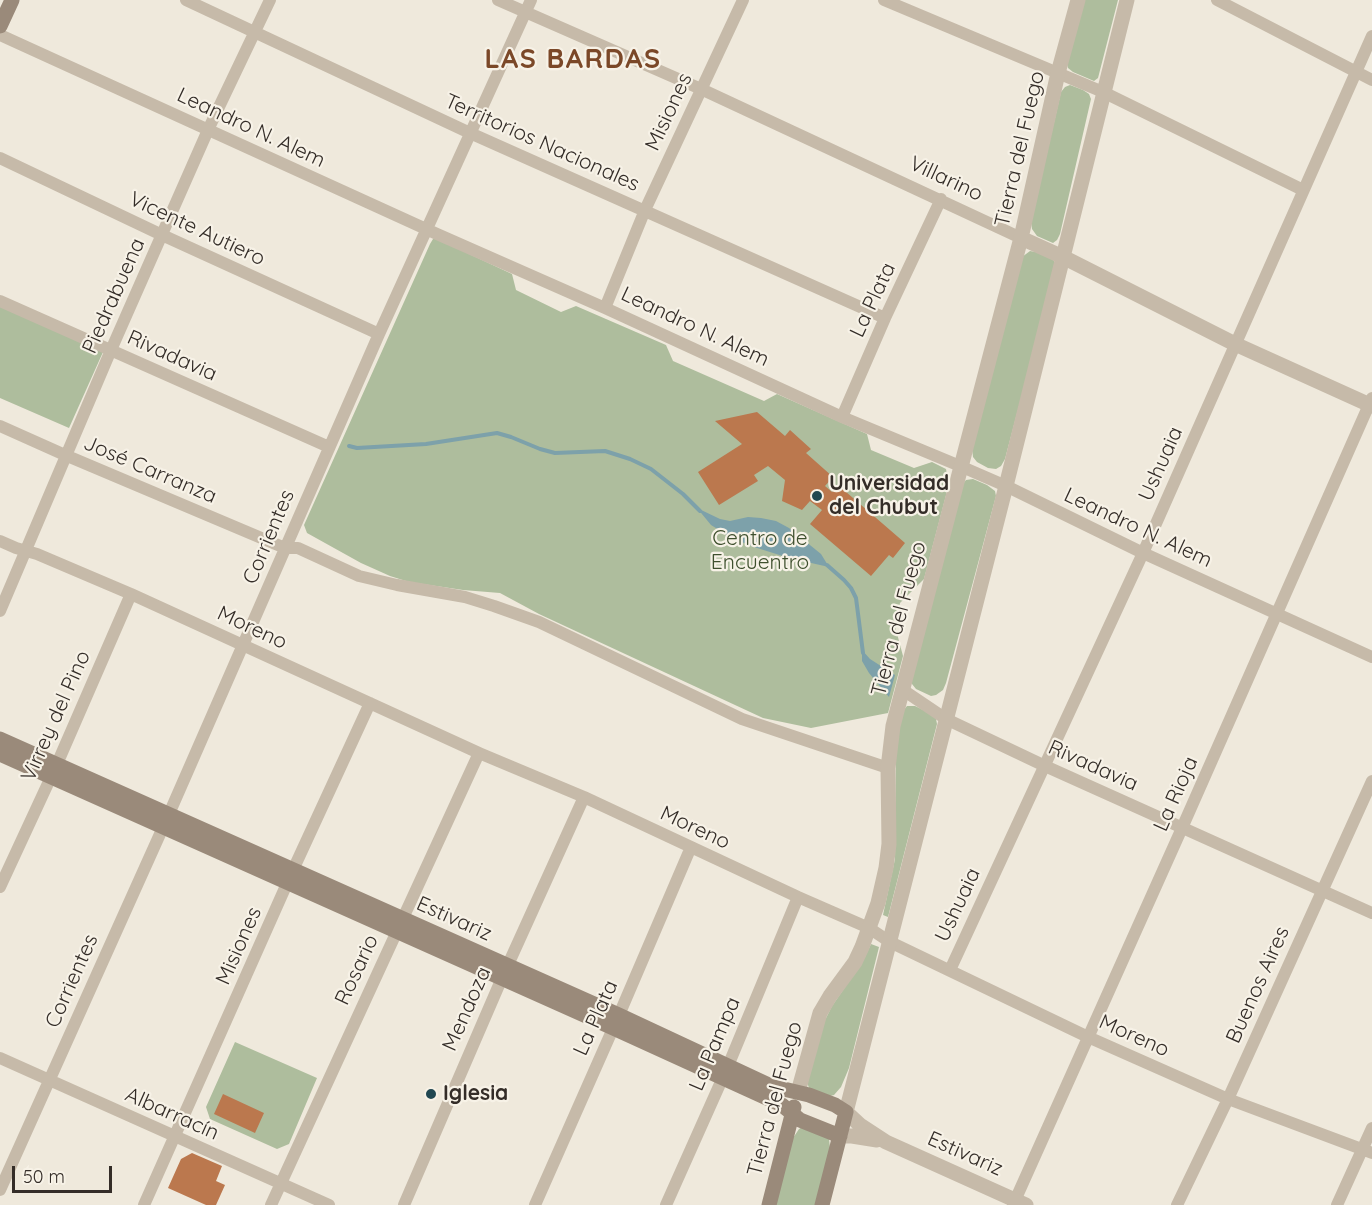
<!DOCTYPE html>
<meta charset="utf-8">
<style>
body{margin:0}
#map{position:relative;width:1372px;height:1205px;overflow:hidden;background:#efe9dc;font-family:Quicksand,sans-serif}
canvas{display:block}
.scale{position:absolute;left:12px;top:1166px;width:100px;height:27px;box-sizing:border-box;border:3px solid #342d28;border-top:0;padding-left:8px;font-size:18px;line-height:21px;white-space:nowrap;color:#342d28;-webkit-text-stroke:4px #f7f2e7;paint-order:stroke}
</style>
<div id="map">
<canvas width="1372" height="1205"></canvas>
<div class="scale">50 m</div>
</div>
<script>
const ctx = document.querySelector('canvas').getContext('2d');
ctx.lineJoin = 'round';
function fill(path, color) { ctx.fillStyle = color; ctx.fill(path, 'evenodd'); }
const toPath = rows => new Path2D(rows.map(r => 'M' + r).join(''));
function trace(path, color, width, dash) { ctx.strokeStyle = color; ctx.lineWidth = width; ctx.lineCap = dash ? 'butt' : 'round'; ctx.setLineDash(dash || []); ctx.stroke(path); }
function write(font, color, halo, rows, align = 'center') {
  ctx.font = font + ' Quicksand,sans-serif'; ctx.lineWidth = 4.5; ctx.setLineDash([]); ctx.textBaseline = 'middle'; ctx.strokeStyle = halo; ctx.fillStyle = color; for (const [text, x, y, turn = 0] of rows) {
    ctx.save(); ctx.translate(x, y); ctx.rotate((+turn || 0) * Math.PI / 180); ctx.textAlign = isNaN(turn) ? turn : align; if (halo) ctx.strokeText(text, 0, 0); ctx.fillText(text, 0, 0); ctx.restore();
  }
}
const green = toPath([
 [1084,0,1118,0,1098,78,1094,81,1073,72,1068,68,1067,64],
 [1070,85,1083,90,1089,94,1091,99,1060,234,1057,240,1053,243,1037,236,1032,229,1031,222,1061,92,1065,87],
 [433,239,437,239,512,274,516,290,561,312,576,306,666,345,673,361,764,401,777,394,867,434,871,450,914,468,932,462,946,469,949,484,924,579,900,603,895,626,903,656,888,713,811,728,763,718,539,614,500,593,463,590,409,582,390,576,361,563,307,533,304,525,430,244],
 [1030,251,1041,253,1053,259,1056,265,1005,459,1001,466,996,469,988,468,977,462,973,457,972,449,1022,257],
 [0,306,103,352,69,428,0,398],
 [973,479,987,485,995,491,996,496,946,683,943,690,936,695,931,696,916,689,912,684,912,676,962,485,966,480],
 [907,706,915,706,932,714,936,719,937,724,888,917,883,915,895,859,896,747,902,712],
 [871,944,879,947,849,1068,841,1087,834,1095,826,1097,809,1088,807,1082,823,1024,832,1006,863,961],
 [235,1042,317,1078,289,1144,277,1149,210,1119,206,1107],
 [807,1124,829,1139,830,1148,815,1205,776,1205,793,1138,799,1129]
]);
const water = toPath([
 [697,508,720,519,730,521,748,517,761,518,776,521,789,528,821,554,829,567,789,558,754,547,732,538,711,525],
 [862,650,870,659,895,675,889,697,869,673,862,661]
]);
const stream = toPath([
 [349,446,357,448,426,444,497,433,511,437,540,449,555,453,605,451,630,459,651,469,683,494,700,511],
 [827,565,844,580,851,588,856,598,863,653]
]);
const building = toPath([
 [757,412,785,436,790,430,811,449,806,453,833,477,825,486,832,492,838,485,905,543,893,558,889,555,871,576,810,524,822,510,810,501,802,510,782,501,785,480,768,466,754,475,758,481,719,505,698,472,742,444,715,421],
 [223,1094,264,1113,255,1133,214,1114],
 [192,1153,222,1166,216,1181,225,1185,216,1205,206,1205,168,1188,181,1159]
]);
const minor = toPath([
 [186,0,470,133,885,318],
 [498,0,701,89,1021,238],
 [884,0,1103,92,1303,190],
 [1217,0,1372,80],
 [0,35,437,234,605,308,842,417,960,466,1006,486,1143,553,1372,657],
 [0,158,162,235,379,334],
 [0,301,329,447],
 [605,308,645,210,743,0],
 [842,417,885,318,941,199],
 [0,426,65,455,285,548,298,548,359,576,397,585,465,597,494,606,539,622,742,719,888,768],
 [0,541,16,548,37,554,131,594,479,753,584,797,798,897,869,928,890,942,1088,1037,1228,1099,1372,1153],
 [0,611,111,350,208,130,270,0],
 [903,690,946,719,1045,766,1372,913],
 [0,887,57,764,131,594],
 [950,970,1143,553,1372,36],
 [0,1058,329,1205],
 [0,1190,169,814,379,334,531,0],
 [144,1205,293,870,370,703],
 [271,1205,479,753],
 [404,1205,502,978,584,797],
 [535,1205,619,1015,691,847],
 [666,1205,728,1066,798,897],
 [1013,1205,1182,828,1372,398],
 [1177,1205,1228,1099,1372,781],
 [1337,1205,1372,1128]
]);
const tertiary = toPath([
 [1021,238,1063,257,1235,344,1372,406],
 [798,1092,820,1013,830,996,855,962,862,947,878,903,886,868,889,844,888,768,893,726,1021,238,1058,73,1078,0],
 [840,1136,852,1136,877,1140],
 [1026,1205,886,1142,860,1125,846,1112,1006,486,1127,0]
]);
const secondary = toPath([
 [0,26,12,0],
 [0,739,619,1015,771,1086,809,1095,835,1105,846,1112,822,1205],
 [0,754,613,1028,782,1105,800,1120,840,1136],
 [769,1205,794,1107]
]);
const markers = [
 [817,496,6,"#214751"],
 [431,1094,6,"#214751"]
];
const streetNames = [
 ["Misiones",669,112,-65],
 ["Leandro N. Alem",251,128,25],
 ["Territorios Nacionales",542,143,24],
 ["Tierra del Fuego",1020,149,-77],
 ["Villarino",946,179,25],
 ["Vicente Autiero",197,229,25],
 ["Piedrabuena",114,296,-66],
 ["La Plata",873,300,-65],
 ["Leandro N. Alem",695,327,25],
 ["Rivadavia",172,356,24],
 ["Ushuaia",1161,464,-66],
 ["José Carranza",150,470,23],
 ["Leandro N. Alem",1138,528,25],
 ["Corrientes",269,537,-67],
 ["Tierra del Fuego",899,619,-75],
 ["Moreno",252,628,25],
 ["Virrey del Pino",56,716,-66],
 ["Rivadavia",1093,766,24],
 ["La Rioja",1176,794,-66],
 ["Moreno",695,828,25],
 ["Ushuaia",958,905,-65],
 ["Estivariz",454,919,24],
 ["Misiones",239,946,-66],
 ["Rosario",357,970,-65],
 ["Corrientes",72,981,-66],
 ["Buenos Aires",1258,985,-66],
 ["Mendoza",467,1009,-66],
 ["La Plata",596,1018,-66],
 ["Moreno",1134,1036,24],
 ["La Pampa",715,1044,-67],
 ["Tierra del Fuego",775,1099,-75],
 ["Albarracín",172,1114,24],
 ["Estivariz",965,1154,24]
];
const poiNames = [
 ["Universidad",829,484],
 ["del Chubut",829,508],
 ["Iglesia",443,1094]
];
const parkNames = [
 ["Centro de",760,539],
 ["Encuentro",760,563]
];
const districtNames = [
 ["LAS BARDAS",573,60]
];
fill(green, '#aebd9d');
fill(water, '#7da1aa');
trace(stream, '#7da1aa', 4);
fill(building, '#bb784e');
trace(minor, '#c6baa9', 12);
trace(tertiary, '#c6baa9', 15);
trace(secondary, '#9a8a7a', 15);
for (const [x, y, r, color] of markers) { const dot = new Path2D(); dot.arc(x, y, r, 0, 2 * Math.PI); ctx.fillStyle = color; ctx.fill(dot); trace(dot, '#f7f2e7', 2); }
write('21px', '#342d28', '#f7f2e7', streetNames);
write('bold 21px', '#342d28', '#f7f2e7', poiNames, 'left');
write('21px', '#3f502e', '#f7f2e7', parkNames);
ctx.letterSpacing = '1.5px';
write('bold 27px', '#7b4828', '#f7f2e7', districtNames);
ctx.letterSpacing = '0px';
</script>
